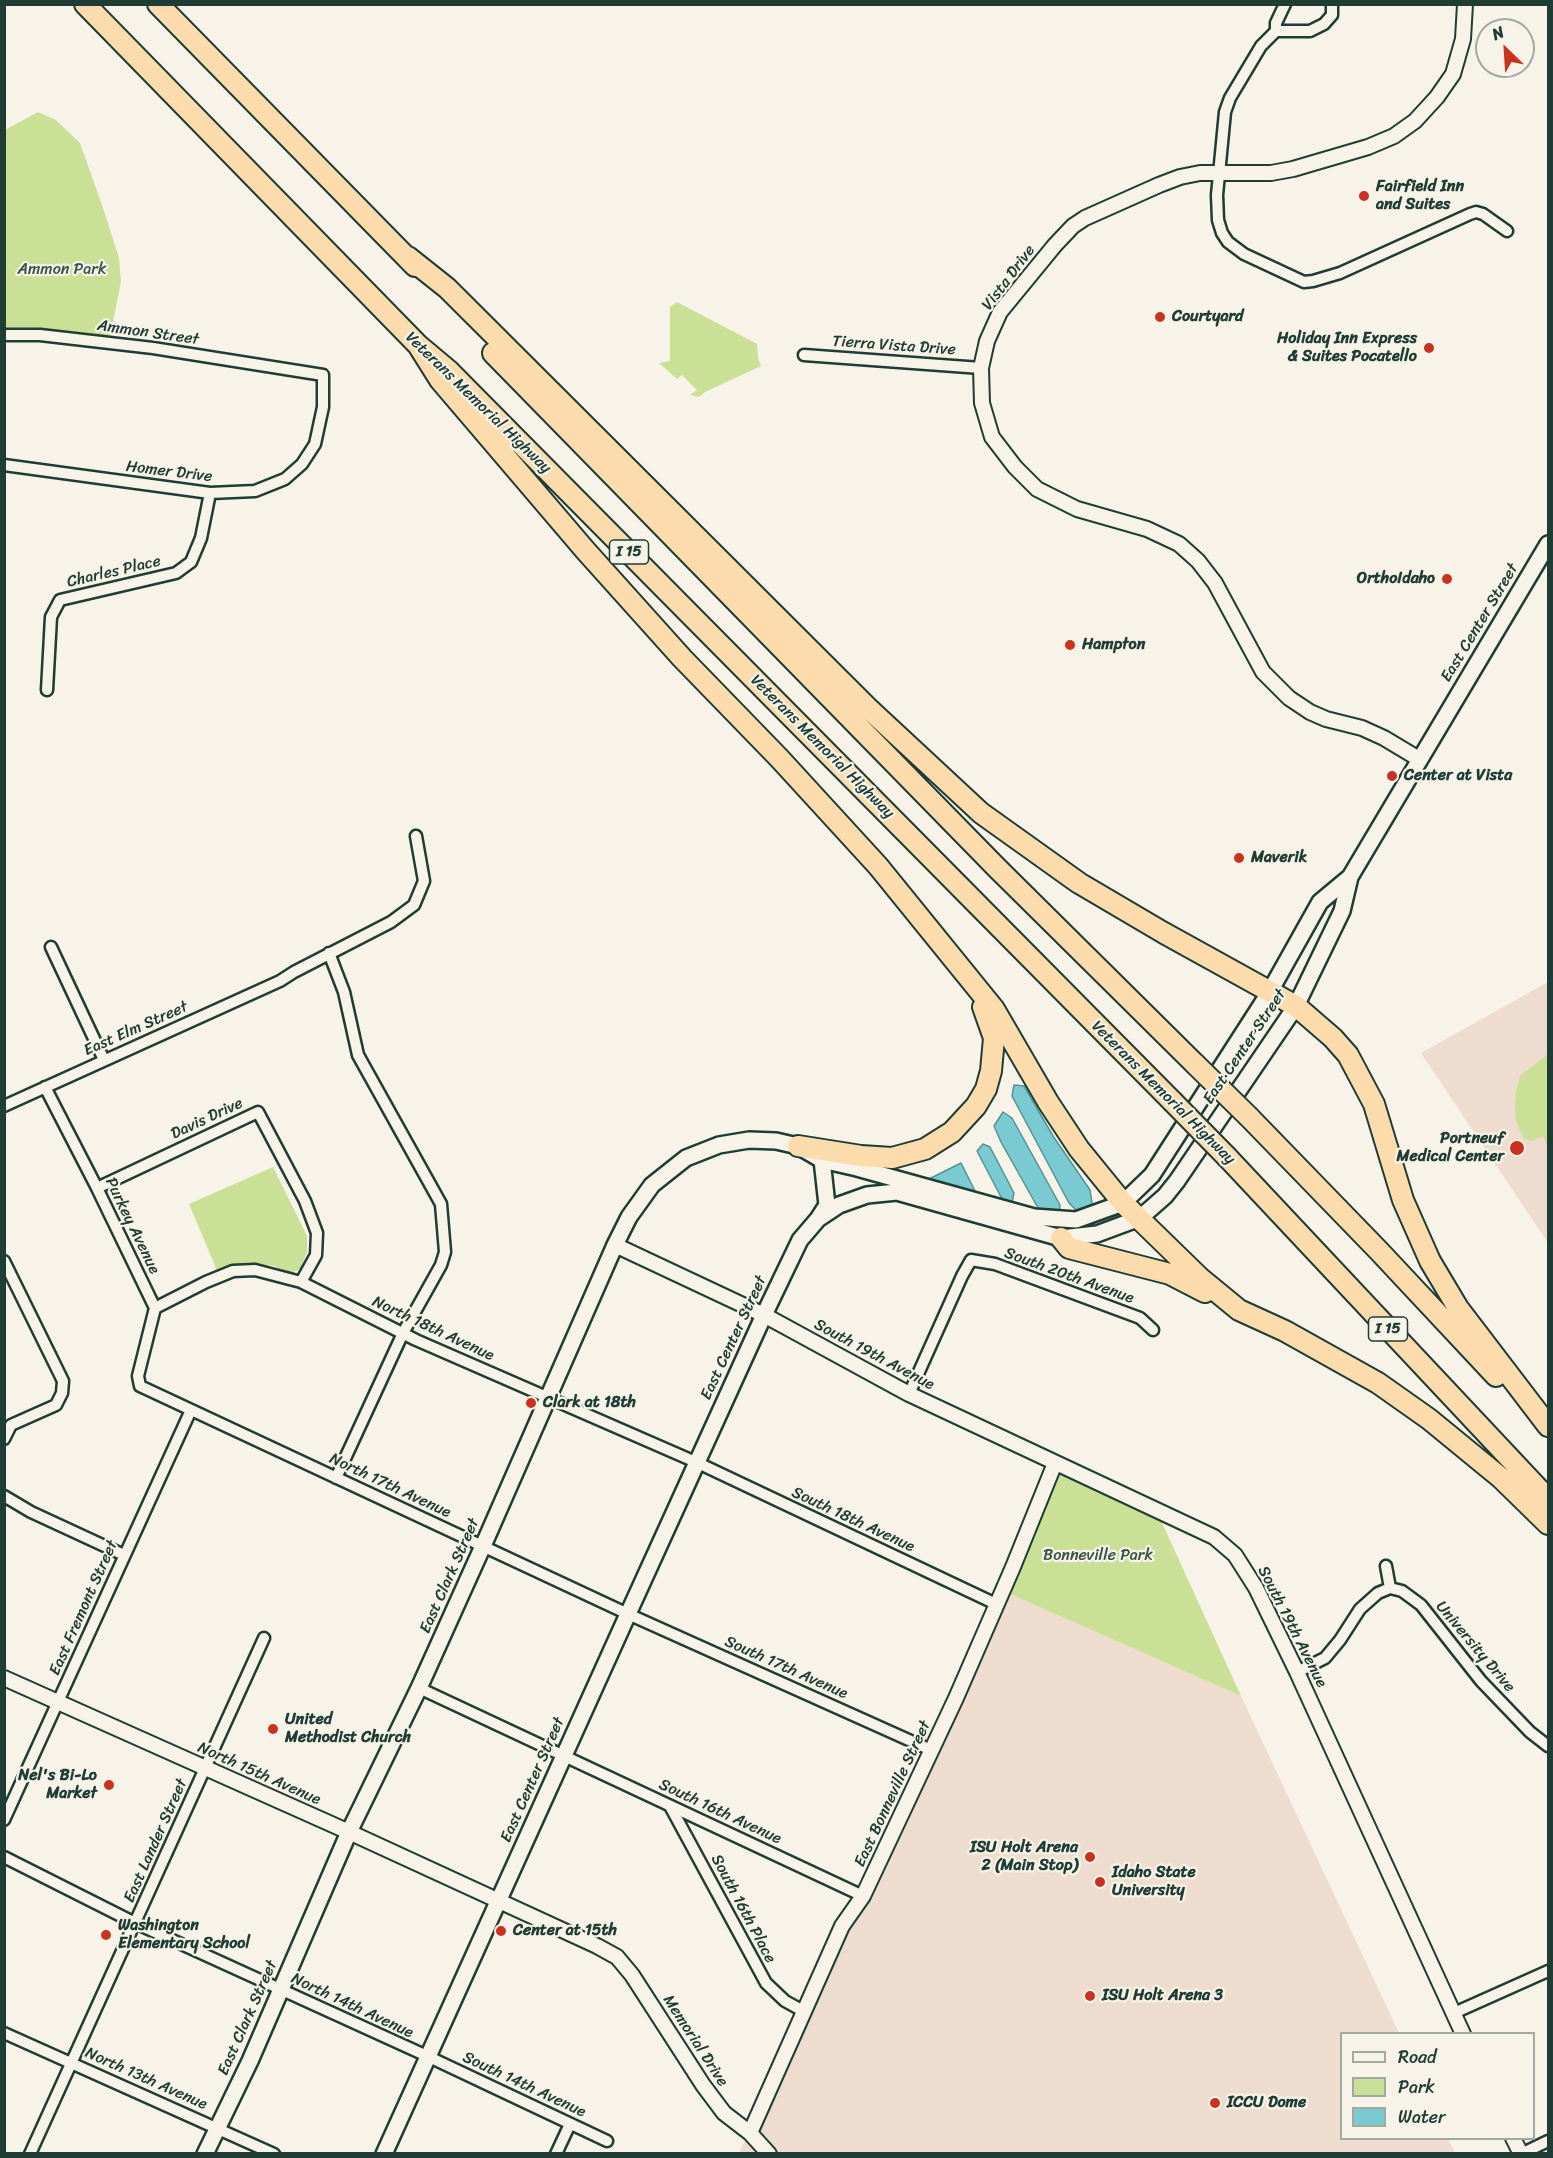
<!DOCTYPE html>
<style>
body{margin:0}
#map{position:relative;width:1553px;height:2158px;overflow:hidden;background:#f7f3e8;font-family:Sriracha,sans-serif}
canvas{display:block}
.frame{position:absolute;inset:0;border:6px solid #1f3d34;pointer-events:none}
.legend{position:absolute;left:1340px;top:2032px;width:195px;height:108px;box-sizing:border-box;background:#f7f3e8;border:2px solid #a1aaa0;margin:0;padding:8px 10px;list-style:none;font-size:18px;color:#1f3d34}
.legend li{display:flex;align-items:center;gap:12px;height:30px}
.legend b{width:30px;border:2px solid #a1aaa0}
.north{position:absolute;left:1475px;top:18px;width:60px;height:60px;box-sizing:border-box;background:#f7f3e8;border:2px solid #a1aaa0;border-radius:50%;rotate:335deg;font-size:16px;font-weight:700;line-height:24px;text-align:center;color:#1f3d34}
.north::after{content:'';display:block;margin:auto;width:21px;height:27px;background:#c8321e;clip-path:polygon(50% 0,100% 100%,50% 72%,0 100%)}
</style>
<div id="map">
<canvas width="1553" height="2158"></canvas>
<div class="frame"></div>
<ul class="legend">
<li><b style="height:8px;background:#f7f3e8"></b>Road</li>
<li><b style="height:16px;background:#c9e096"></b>Park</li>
<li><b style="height:16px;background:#79cad1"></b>Water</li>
</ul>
<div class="north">N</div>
</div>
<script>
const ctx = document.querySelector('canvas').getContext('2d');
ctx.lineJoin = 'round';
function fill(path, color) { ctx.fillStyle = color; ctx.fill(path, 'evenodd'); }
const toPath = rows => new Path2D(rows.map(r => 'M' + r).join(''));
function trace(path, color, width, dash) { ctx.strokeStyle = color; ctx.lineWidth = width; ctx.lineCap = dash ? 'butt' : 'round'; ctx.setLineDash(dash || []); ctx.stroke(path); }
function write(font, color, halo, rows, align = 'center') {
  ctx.font = font + ' Sriracha,sans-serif'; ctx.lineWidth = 4.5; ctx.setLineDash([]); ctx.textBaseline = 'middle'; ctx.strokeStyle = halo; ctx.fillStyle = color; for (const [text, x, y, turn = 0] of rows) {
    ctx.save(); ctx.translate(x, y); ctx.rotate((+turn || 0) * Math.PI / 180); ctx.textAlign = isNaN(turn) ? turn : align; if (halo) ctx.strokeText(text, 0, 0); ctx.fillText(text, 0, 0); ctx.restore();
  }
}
const built = toPath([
 [1548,982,1548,1243,1421,1053],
 [1003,1591,1241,1696,1399,2033,1342,2034,1342,2138,1448,2139,1455,2153,738,2154,811,2015]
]);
const green = toPath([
 [38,112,56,120,80,143,103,208,119,258,121,281,109,343,5,335,5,130],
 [677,302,757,344,758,358,761,366,705,392,699,397,690,395,697,390,682,375,677,379,659,363,670,361,670,307],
 [1548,1054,1548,1148,1543,1136,1532,1141,1524,1139,1516,1121,1515,1105,1516,1092,1520,1076],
 [273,1167,307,1236,307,1252,300,1269,293,1272,284,1272,275,1266,257,1264,234,1267,218,1273,189,1204],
 [1060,1466,1153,1503,1241,1696,1003,1591]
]);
const water = toPath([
 [1014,1085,1024,1086,1053,1136,1090,1190,1093,1209,1081,1215,1069,1203,1012,1096,1014,1085],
 [1003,1112,1012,1118,1060,1205,1059,1214,1042,1215,1001,1142,994,1126,1003,1112],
 [983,1144,990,1147,1014,1193,1012,1202,1002,1199,977,1151,983,1144],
 [961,1163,976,1193,927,1180,961,1163]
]);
const minor = toPath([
 [1332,4,1332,15,1324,24,1310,31,1276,31,1261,46,1230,98,1225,112,1217,195,1218,220,1222,233,1228,242,1244,254,1304,282,1313,281,1340,273,1470,214,1476,212,1483,214,1507,231],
 [1276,31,1276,23,1285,4],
 [4,335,40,335,153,348,323,375,323,407,315,444,302,464,285,479,255,491,210,493,4,465],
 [804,355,981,368],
 [47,690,51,617,60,600,176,573,191,562,201,538,210,493],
 [51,947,104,1060],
 [329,953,344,992,358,1055,441,1204,445,1252,441,1265,403,1333,336,1478],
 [45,1087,97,1188,155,1308,138,1376,140,1386,628,1614,931,1750],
 [4,1106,280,981,294,972,391,922,414,905,424,881,416,836],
 [97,1188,258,1112,305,1201,317,1233,316,1255,301,1282],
 [4,1261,63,1381,62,1393,56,1405,11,1425,4,1439],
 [155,1308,206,1282,233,1271,255,1270,301,1282,416,1340,698,1463,996,1604],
 [909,1394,962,1276,971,1260,995,1264,1140,1318,1153,1330],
 [4,1496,31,1512,124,1555],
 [1386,1566,1390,1588],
 [1297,1672,1325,1658,1340,1640,1360,1609,1378,1593,1390,1588,1402,1591,1421,1605,1481,1681,1530,1732,1548,1746],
 [419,1688,863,1896],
 [670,1806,766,1983,785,2001,805,2012],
 [4,1820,191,1410],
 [4,1857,135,1923,427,2056,607,2141],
 [1454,2013,1548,1971],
 [4,2033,274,2154],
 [30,2154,264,1638],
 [556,2154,570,2124],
 [1521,2154,1548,2141]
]);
const tertiary = toPath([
 [1419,759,1384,738,1362,728,1326,719,1310,712,1289,698,1263,672,1215,583,1198,561,1179,544,1147,529,1077,509,1037,489,1015,467,992,437,982,403,981,368,987,341,1000,312,1055,245,1073,226,1085,218,1159,185,1180,177,1200,173,1271,173,1293,169,1368,147,1394,136,1415,121,1437,97,1453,74,1463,39,1465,4],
 [615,1245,764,1315,909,1394,1214,1537,1235,1555,1256,1588,1297,1672,1463,2034],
 [4,1678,349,1832,597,1946,617,1957,632,1975,703,2085,724,2113,750,2133,769,2154],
 [750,2133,842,1926,863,1896,956,1698,1013,1567,1055,1463],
 [1513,2138,1521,2154]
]);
const secondary = toPath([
 [818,1219,827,1205,822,1160],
 [205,2154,250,2061,349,1832,419,1688,483,1546,615,1245,629,1217,652,1185,686,1158,719,1145,749,1140,776,1141,798,1146,822,1160,857,1168,1034,1217,1076,1220,1123,1203,1152,1175,1269,993,1320,902,1350,877],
 [384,2154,628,1614,764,1315,800,1240,818,1219,839,1205,867,1195,897,1192,1061,1238,1097,1234,1140,1218,1165,1196,1177,1181,1296,1006,1342,911,1350,877,1548,544]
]);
const motorway = toPath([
 [85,4,418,345,449,371,1172,1101],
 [158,4,415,266],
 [408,257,447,288,868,708,981,813,1079,883,1164,933,1296,1006,1333,1038,1348,1055,1374,1104,1403,1200,1430,1261,1458,1308,1548,1426],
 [418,345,440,380,585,550,682,658,780,759,878,866,994,1009,1048,1102,1079,1149,1123,1203,1200,1278,1239,1310,1285,1331,1378,1383,1429,1419,1501,1478,1548,1524],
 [493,353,997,868,1195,1064],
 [1249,1117,1379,1251,1496,1376],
 [798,1146,861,1156,892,1158,925,1149,952,1132,976,1106,986,1089,991,1071,994,1038,983,1007],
 [1228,1158,1548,1499],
 [1061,1238,1069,1248,1170,1274,1205,1292]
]);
const motorwayBridge = toPath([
 [1195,1064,1249,1117],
 [1172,1101,1228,1158]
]);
const markers = [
 [1364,196,6,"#c8321e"],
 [1160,317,6,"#c8321e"],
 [1429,348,6,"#c8321e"],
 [1447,579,6,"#c8321e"],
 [1070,645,6,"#c8321e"],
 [1392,776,6,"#c8321e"],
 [1239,858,6,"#c8321e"],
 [1517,1148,8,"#c8321e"],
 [531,1403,6,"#c8321e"],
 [273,1729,6,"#c8321e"],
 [109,1785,6,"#c8321e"],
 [1090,1857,6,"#c8321e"],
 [1100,1882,6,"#c8321e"],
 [501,1931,6,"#c8321e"],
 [106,1935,6,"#c8321e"],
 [1090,1996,6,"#c8321e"],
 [1215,2103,6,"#c8321e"]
];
const shields = [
 [629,552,39],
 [1388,1329,39]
];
const shieldNames = [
 ["I 15",629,552],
 ["I 15",1388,1329]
];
const poiNames = [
 ["Fairfield Inn",1376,187],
 ["and Suites",1376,205],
 ["Courtyard",1172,317],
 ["Holiday Inn Express",1417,339,"right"],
 ["& Suites Pocatello",1417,357,"right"],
 ["OrthoIdaho",1435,579,"right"],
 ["Hampton",1082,645],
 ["Center at Vista",1404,776],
 ["Maverik",1251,858],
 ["Portneuf",1504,1139,"right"],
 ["Medical Center",1504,1157,"right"],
 ["Clark at 18th",543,1403],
 ["United",285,1720],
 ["Methodist Church",285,1738],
 ["Nel's Bi-Lo",97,1776,"right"],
 ["Market",97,1794,"right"],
 ["ISU Holt Arena",1078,1848,"right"],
 ["2 (Main Stop)",1078,1866,"right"],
 ["Idaho State",1112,1873],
 ["University",1112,1891],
 ["Washington",118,1926],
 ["Elementary School",118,1944],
 ["Center at 15th",513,1931],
 ["ISU Holt Arena 3",1102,1996],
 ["ICCU Dome",1227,2103]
];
const parkNames = [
 ["Ammon Park",62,270],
 ["Bonneville Park",1098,1556]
];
const streetNames = [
 ["Vista Drive",1009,278,-53],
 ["Ammon Street",148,333,8],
 ["Tierra Vista Drive",894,346,4],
 ["Veterans Memorial Highway",478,403,44],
 ["Homer Drive",169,472,7],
 ["Charles Place",114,572,-13],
 ["East Center Street",1480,623,-59],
 ["Veterans Memorial Highway",822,747,45],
 ["East Elm Street",136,1029,-24],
 ["East Center Street",1245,1047,-56],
 ["Veterans Memorial Highway",1163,1093,45],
 ["Davis Drive",207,1119,-25],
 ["Purkey Avenue",132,1226,64],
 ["South 20th Avenue",1069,1276,20],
 ["North 18th Avenue",433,1329,25],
 ["East Center Street",734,1338,-65],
 ["South 19th Avenue",874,1355,28],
 ["North 17th Avenue",390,1486,25],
 ["South 18th Avenue",853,1520,25],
 ["East Clark Street",450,1576,-66],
 ["East Fremont Street",84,1608,-66],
 ["South 19th Avenue",1292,1627,63],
 ["University Drive",1475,1647,50],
 ["South 17th Avenue",786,1668,24],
 ["North 15th Avenue",259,1774,24],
 ["East Center Street",533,1780,-66],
 ["East Bonneville Street",893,1794,-65],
 ["South 16th Avenue",720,1812,25],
 ["East Lander Street",156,1841,-66],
 ["South 16th Place",743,1909,62],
 ["North 14th Avenue",352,2006,25],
 ["East Clark Street",248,2018,-66],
 ["Memorial Drive",695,2041,57],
 ["North 13th Avenue",146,2079,24],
 ["South 14th Avenue",524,2085,25]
];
fill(built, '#eedcce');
fill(green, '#c9e096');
fill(water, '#79cad1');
trace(water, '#559292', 1.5);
trace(minor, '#1f3d34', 15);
trace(tertiary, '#1f3d34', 18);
trace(secondary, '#1f3d34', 20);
trace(motorway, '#1f3d34', 24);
trace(minor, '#f7f3e8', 10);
trace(tertiary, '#f7f3e8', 14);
trace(secondary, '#f7f3e8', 15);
trace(motorway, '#fcdcac', 20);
trace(motorwayBridge, '#1f3d34', 24, []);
trace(motorwayBridge, '#fcdcac', 20);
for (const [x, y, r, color] of markers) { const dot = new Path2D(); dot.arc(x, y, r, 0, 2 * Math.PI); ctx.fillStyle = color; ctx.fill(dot); trace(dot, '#f7f3e8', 2); }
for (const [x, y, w] of shields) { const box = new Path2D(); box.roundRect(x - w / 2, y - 12, w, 24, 4.5); ctx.fillStyle = '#f7f3e8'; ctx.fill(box); trace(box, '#1f3d34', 1.5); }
write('bold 15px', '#1f3d34', null, shieldNames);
write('bold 16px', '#1f3d34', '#f7f3e8', poiNames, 'left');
write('16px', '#385543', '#f7f3e8', parkNames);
write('16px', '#1f3d34', '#f7f3e8', streetNames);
</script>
